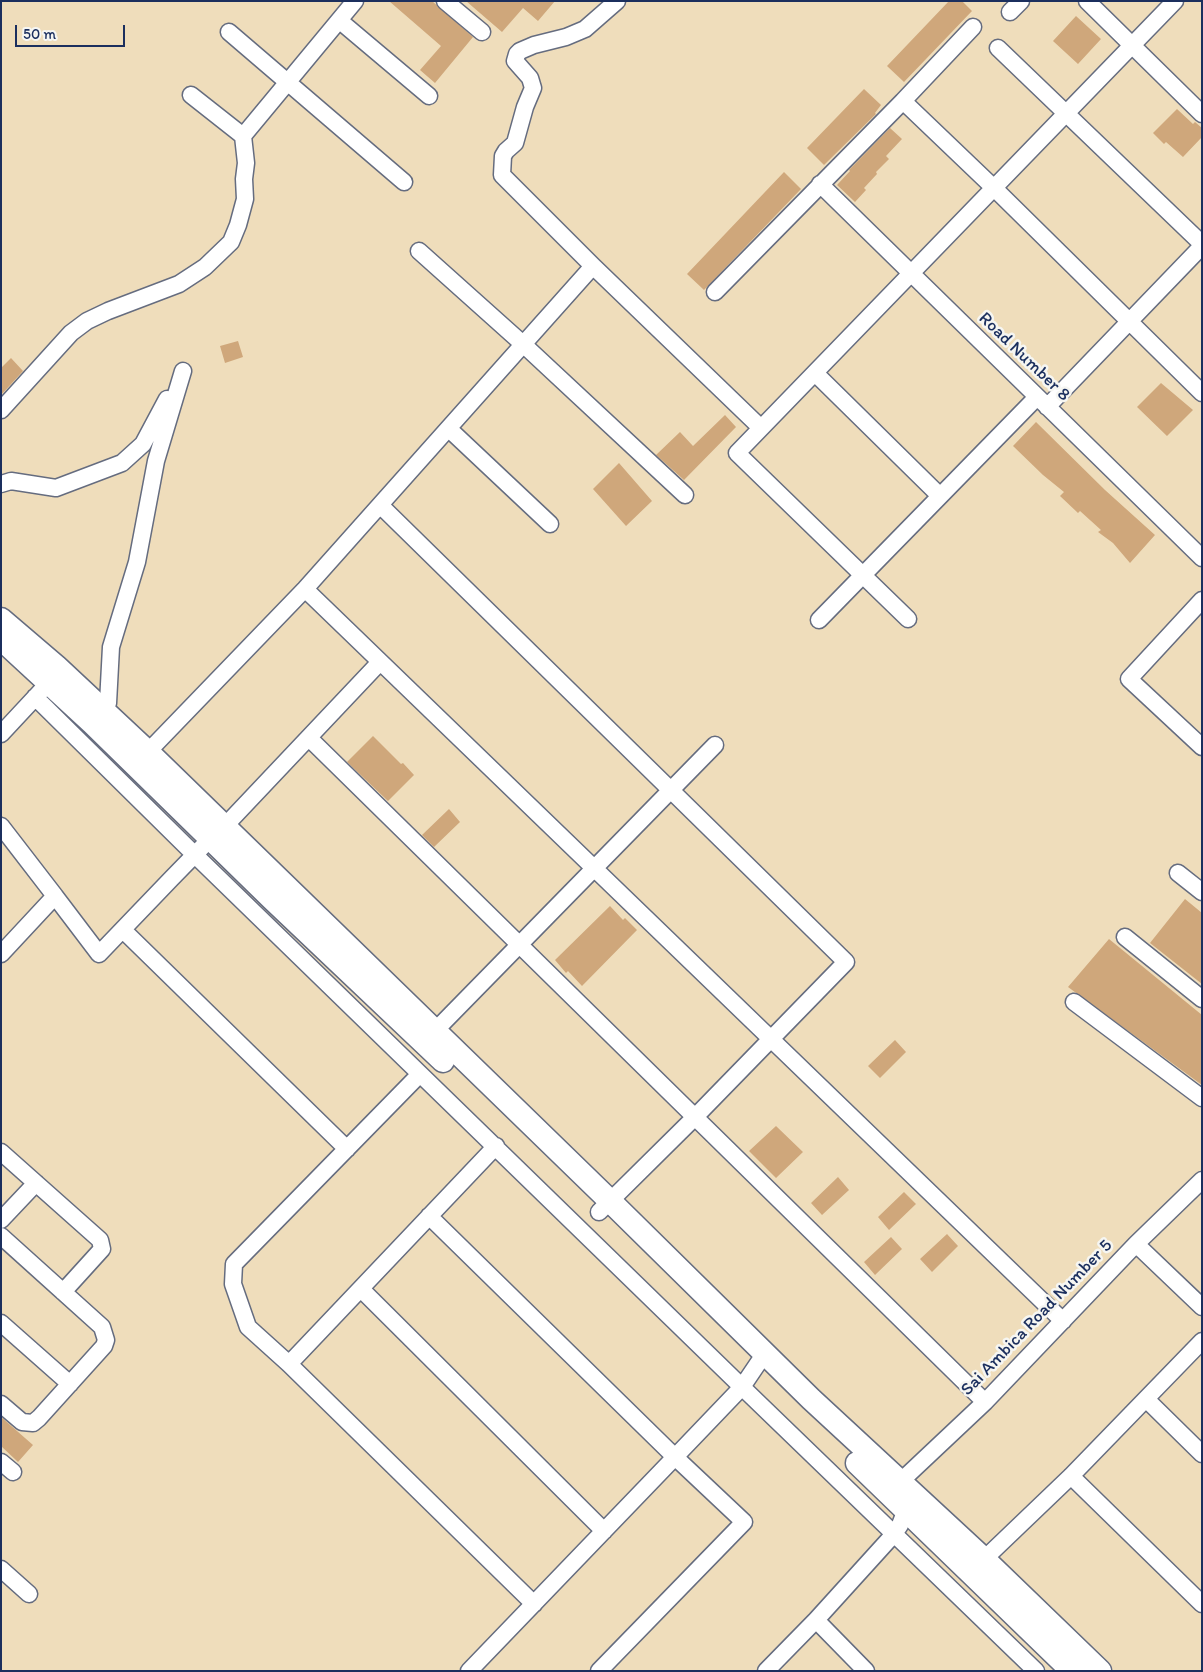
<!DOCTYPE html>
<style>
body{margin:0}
#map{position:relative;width:1203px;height:1672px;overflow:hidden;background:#efddbb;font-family:Itim,sans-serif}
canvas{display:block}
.frame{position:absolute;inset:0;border:2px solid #1b2f5e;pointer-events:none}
.scale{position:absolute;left:15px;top:25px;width:110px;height:22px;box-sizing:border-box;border:2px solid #1b2f5e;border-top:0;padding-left:6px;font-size:15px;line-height:18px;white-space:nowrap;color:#1b2f5e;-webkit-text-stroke:4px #f6f6f2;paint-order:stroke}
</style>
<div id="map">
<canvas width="1203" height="1672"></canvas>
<div class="frame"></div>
<div class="scale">50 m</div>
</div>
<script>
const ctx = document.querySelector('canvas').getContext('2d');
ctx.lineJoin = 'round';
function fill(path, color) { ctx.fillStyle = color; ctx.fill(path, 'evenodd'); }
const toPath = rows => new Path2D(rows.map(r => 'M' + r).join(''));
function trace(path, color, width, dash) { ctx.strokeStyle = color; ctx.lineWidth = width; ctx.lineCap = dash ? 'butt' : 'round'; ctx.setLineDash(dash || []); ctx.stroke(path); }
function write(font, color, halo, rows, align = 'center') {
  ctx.font = font + ' Itim,sans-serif'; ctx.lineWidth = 5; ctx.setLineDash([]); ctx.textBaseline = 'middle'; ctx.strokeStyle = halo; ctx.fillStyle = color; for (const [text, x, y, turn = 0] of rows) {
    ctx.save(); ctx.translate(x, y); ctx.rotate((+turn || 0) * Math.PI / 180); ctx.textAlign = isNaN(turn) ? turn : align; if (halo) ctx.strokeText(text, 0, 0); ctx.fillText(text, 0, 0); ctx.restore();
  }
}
const building = toPath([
 [389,1,432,1,473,37,435,83,420,70,441,46],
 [466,1,555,1,538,21,523,8,502,32],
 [949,1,962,1,972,11,904,82,887,66],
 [1076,16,1101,39,1078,64,1053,41],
 [864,89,881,105,875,113,876,114,824,165,807,148],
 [1177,109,1193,124,1195,122,1202,128,1202,137,1183,157,1166,142,1164,144,1153,133],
 [890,128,902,139,886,156,889,159,876,172,877,174,864,188,866,190,855,202,837,185,850,171,849,170],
 [784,172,801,189,704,290,687,274],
 [238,341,243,357,225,363,220,346],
 [11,358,23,371,1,395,1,368],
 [1161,383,1193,410,1167,436,1137,407],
 [725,415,736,427,684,480,656,455,680,432,693,446],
 [1036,422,1105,490,1155,535,1130,563,1113,543,1098,532,1101,530,1080,511,1078,513,1060,496,1064,492,1043,475,1013,446],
 [619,463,652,501,626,526,593,489],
 [373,736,401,764,403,763,414,775,388,801,347,762],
 [449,809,460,822,434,847,422,835],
 [1185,899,1202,913,1202,984,1150,943],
 [610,906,623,920,625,918,637,930,582,986,568,971,566,973,555,960],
 [1109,939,1202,1015,1202,1085,1068,987],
 [895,1040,906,1052,880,1078,868,1066],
 [776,1126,803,1152,776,1178,749,1151],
 [838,1177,849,1190,822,1215,811,1203],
 [904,1192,916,1204,889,1230,878,1217],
 [947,1234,958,1246,932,1272,920,1259],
 [891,1237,902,1249,875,1275,864,1262],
 [1,1417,33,1445,18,1462,1,1446]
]);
const street = toPath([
 [445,1,482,32],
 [617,1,585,29,566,37,534,45,520,51,517,54,515,61,530,78,533,88,525,107,515,143,506,151,503,156,502,175,593,266,761,428],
 [1087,1,1202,114],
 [1010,12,1021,1],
 [340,21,429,96],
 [229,32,404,182],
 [998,48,1202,244],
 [903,101,973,27],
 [243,136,355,1],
 [820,184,1202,558],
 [419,251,524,345,685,495],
 [715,292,903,101,994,188,1202,393],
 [815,373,940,496],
 [1047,407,1202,246],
 [1,410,71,333,87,321,108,311,179,284,205,267,231,242,238,225,245,199,244,179,246,163,243,136,191,95],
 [449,429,550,524],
 [1,484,11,481,56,488,122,463,143,444,167,399],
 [380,505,846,962,695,1117,599,1212],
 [305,589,1063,1321],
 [1202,600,1129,679,1202,747],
 [908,619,737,453,1175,1],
 [819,620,1037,397],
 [35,697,195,855,742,1387,1036,1671],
 [104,711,108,703,111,647,137,562,156,461,183,371],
 [1,734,42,690],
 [310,739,985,1402],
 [140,760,305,589,593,266],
 [1,826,55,896,1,954],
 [1178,873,1202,892],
 [55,896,99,954,171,879,210,839,224,827,380,662],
 [123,930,347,1149],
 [1125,937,1202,999],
 [1074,1002,1202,1098],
 [428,1038,715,745],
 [420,1074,234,1264,233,1284,248,1327,289,1364,534,1604],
 [1,1152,100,1240,102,1249,63,1292],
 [429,1216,675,1457,469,1671],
 [1,1220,36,1183],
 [1,1236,102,1327,106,1340,104,1346,39,1418,33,1423,22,1422,1,1404],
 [1136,1244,1202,1307],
 [361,1289,604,1531],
 [1,1323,70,1384],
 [289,1364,496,1146],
 [1146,1399,1202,1454],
 [1,1462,13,1472],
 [1071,1476,1202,1604],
 [900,1482,985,1402,1136,1244,1202,1180],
 [977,1566,1071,1476,1202,1341],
 [1,1569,29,1594],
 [816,1620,866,1671],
 [599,1671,744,1522,675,1457,742,1387,765,1353],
 [766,1671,816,1620,894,1534,900,1525,909,1502]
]);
const secondary = toPath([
 [1,619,56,666,148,752,609,1200,811,1399,984,1559,1100,1671],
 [1,639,92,723,272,899,443,1061],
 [857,1463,1072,1671]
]);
const streetNames = [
 ["Road Number 8",1024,357,44],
 ["Sai Ambica Road Number 5",1037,1318,-46]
];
fill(building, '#cfa77b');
trace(street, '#656c7f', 19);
trace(secondary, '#656c7f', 25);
trace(street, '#fff', 16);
trace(secondary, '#fff', 22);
write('18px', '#1b2f5e', '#f6f6f2', streetNames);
</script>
